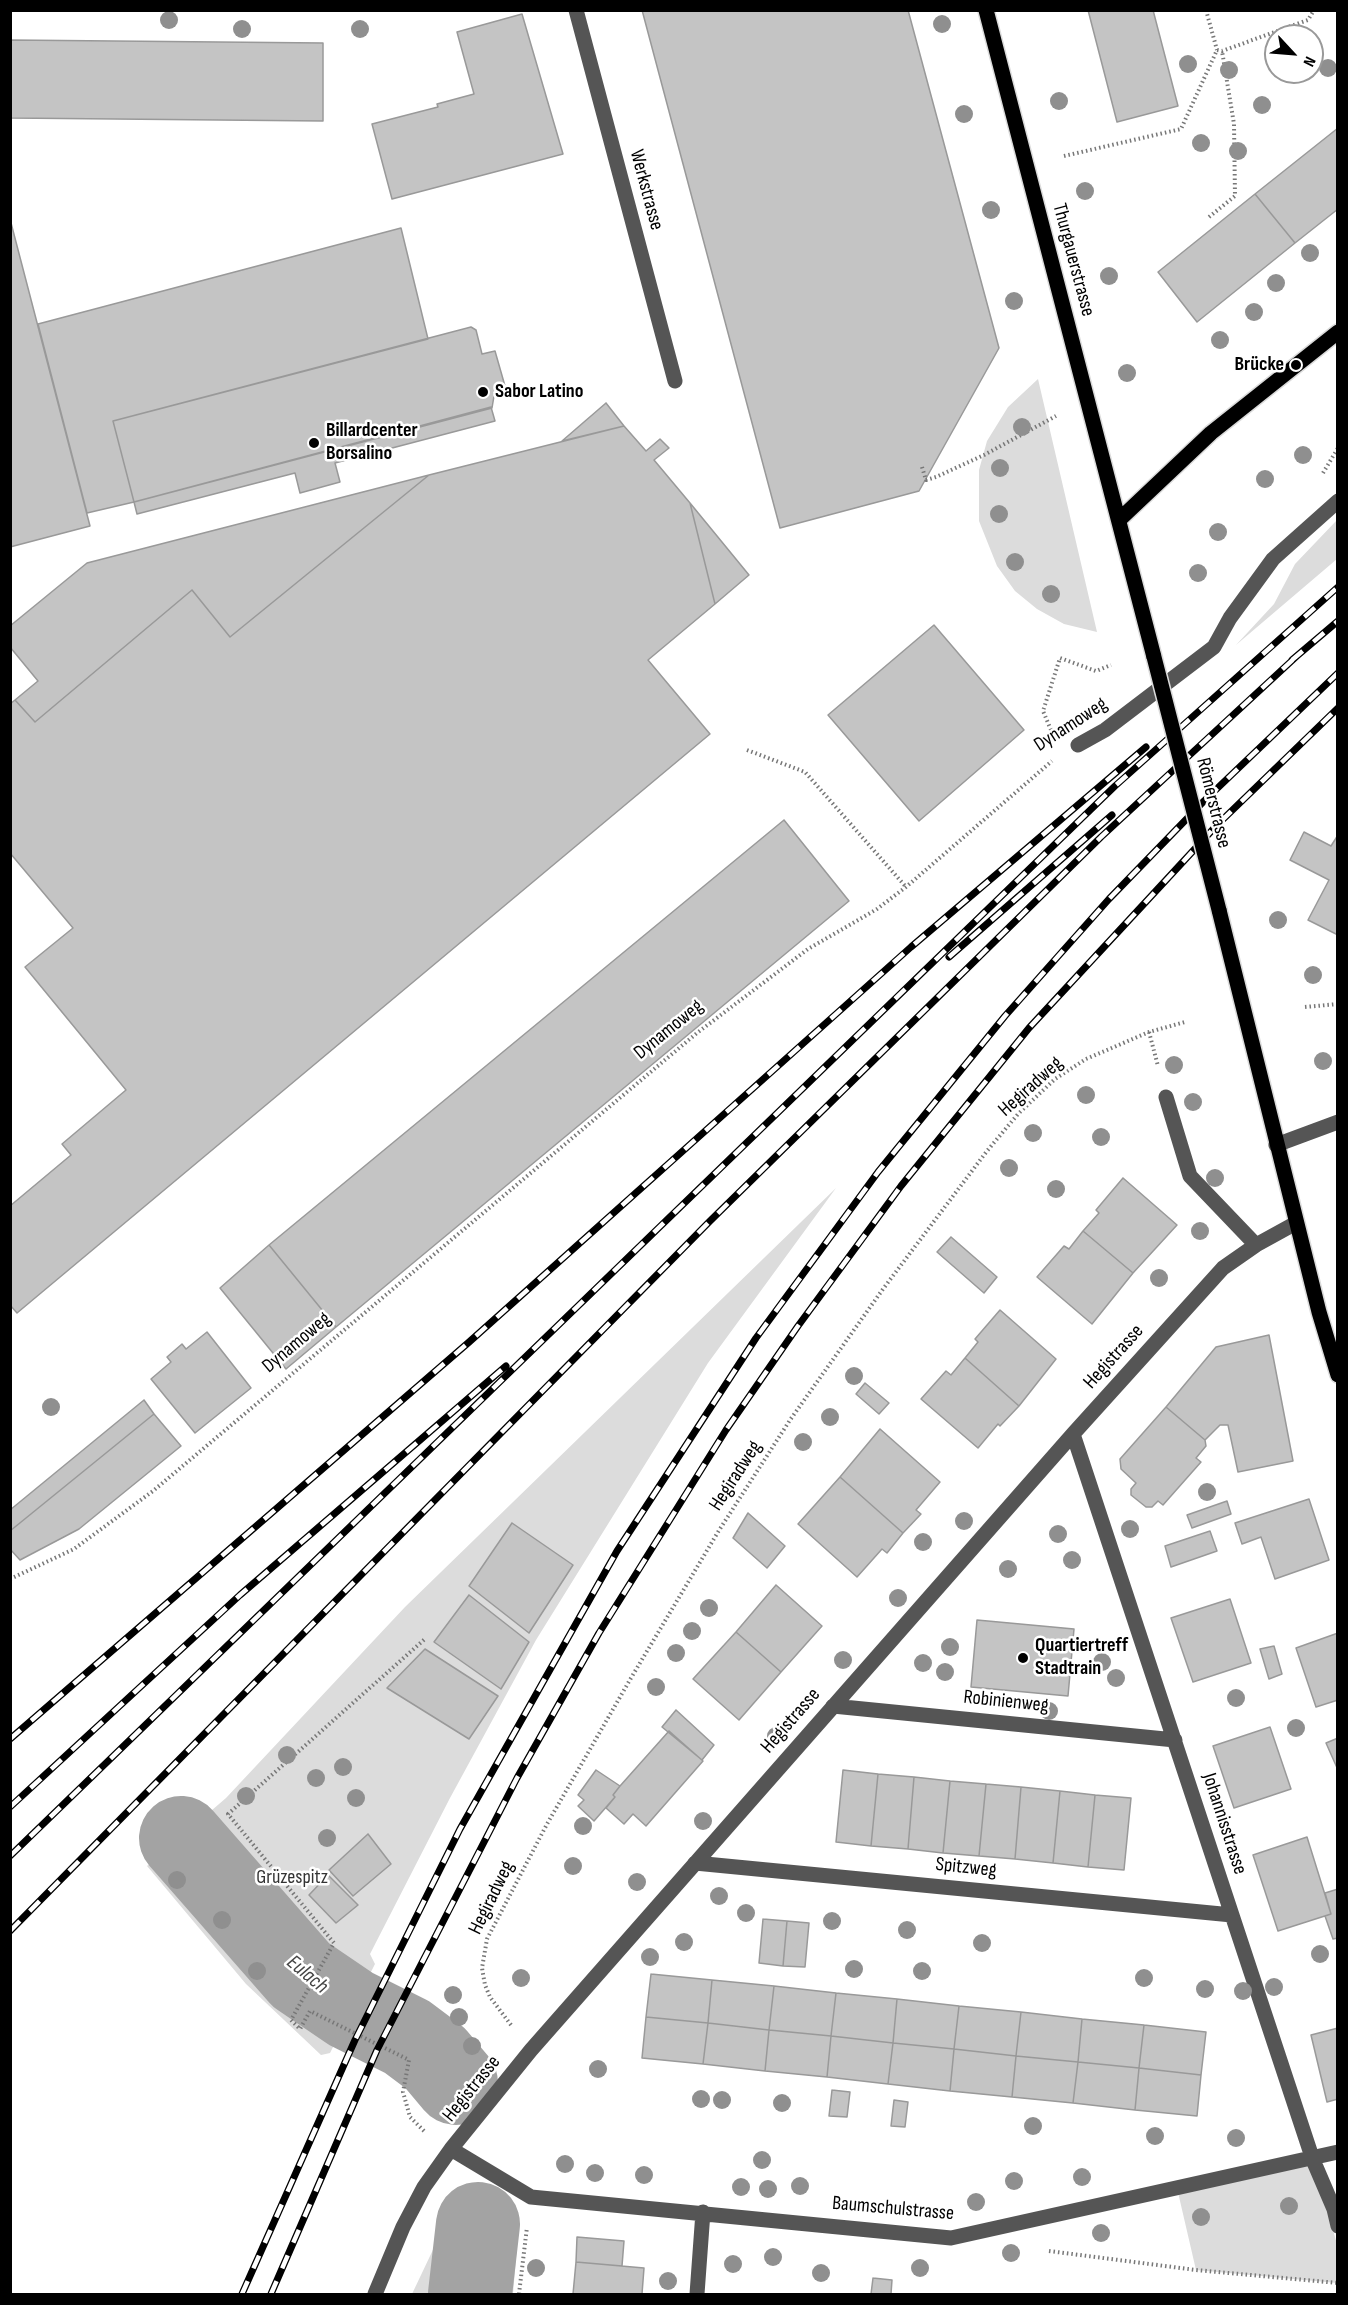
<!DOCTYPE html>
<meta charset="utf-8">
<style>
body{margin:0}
#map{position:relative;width:1348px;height:2305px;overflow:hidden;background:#fff;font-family:"Sofia Sans Condensed",sans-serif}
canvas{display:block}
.frame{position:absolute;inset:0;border:12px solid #000;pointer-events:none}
.north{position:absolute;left:1264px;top:24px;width:60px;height:60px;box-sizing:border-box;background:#fff;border:2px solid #999;border-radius:50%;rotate:116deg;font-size:16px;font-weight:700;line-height:24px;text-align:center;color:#000}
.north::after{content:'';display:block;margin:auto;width:21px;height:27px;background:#000;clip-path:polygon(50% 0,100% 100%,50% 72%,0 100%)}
</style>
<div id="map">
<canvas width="1348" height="2305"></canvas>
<div class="frame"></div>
<div class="north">N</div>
</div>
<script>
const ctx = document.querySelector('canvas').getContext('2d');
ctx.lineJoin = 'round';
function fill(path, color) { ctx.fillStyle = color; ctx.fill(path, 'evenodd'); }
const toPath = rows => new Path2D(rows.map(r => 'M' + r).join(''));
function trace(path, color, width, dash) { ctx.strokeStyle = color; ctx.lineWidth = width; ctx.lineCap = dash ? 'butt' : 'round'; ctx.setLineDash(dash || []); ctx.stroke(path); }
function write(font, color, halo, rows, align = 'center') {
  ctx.font = font + ' "Sofia Sans Condensed",sans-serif'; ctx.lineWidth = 5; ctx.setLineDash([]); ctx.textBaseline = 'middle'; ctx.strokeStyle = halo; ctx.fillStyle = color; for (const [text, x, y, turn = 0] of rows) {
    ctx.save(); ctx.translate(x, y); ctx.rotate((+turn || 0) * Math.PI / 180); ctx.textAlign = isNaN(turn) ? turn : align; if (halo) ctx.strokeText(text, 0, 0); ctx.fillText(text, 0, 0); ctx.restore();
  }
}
const green = toPath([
 [1038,379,1097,632,1064,624,1037,609,1015,591,997,566,979,521,979,470,987,441,1008,407],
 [1337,520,1337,559,1236,645,1274,604,1295,564],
 [836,1188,708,1363,536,1640,450,1798,370,1954,375,1964,330,2053,321,2055,246,1984,147,1866,226,1798,405,1607],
 [1313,2160,1337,2244,1337,2283,1196,2270,1177,2188],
 [449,2216,508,2222,518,2234,513,2294,412,2294]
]);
const river = toPath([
 [181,1838,301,1975,351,2009,407,2037,435,2058,456,2083],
 [470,2294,478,2224]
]);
const building = toPath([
 [642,10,908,10,999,348,919,491,780,528,642,10],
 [1088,10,1153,10,1178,106,1117,122,1088,10],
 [522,14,563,154,392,199,372,124,438,107,437,104,474,94,457,32,522,14],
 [10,40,323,43,323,121,10,118,10,40],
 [1338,128,1338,209,1295,243,1255,194,1338,128],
 [1255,194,1295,243,1197,322,1158,272,1255,194],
 [10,219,90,526,10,547,10,219],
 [401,228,428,339,113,421,134,502,87,513,38,324,401,228],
 [471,327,476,330,482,354,495,351,507,393,494,396,492,408,134,502,113,421,471,327],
 [606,403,624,426,562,441,606,403],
 [491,407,495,421,335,463,340,482,300,493,295,473,137,514,134,502,491,407],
 [624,426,646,451,660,439,669,448,654,460,690,503,715,604,648,660,710,734,17,1313,10,1305,10,1206,71,1155,62,1144,126,1090,25,967,73,928,10,853,10,704,15,700,35,722,192,590,230,637,429,475,624,426],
 [429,475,230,637,192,590,35,722,15,700,38,681,10,647,10,626,87,563,429,475],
 [690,503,749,575,715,604,690,503],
 [934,625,1024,730,919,821,828,715,934,625],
 [784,820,849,901,336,1327,269,1245,784,820],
 [1304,832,1331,846,1338,835,1338,935,1308,920,1329,880,1290,860,1304,832],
 [1123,1178,1177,1225,1133,1273,1083,1231,1099,1213,1096,1210,1123,1178],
 [1083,1231,1133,1273,1092,1324,1037,1277,1064,1246,1069,1249,1083,1231],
 [951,1237,997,1277,984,1293,937,1252,951,1237],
 [269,1245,336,1327,286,1369,220,1288,269,1245],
 [1000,1310,1056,1359,1019,1406,965,1358,978,1342,975,1339,1000,1310],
 [207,1332,251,1388,195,1433,151,1379,171,1362,167,1357,182,1344,186,1349,207,1332],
 [1269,1335,1293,1461,1238,1472,1228,1425,1220,1425,1205,1440,1166,1407,1216,1347,1269,1335],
 [965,1358,1019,1406,1000,1426,998,1424,978,1448,921,1399,946,1371,951,1375,965,1358],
 [865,1383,889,1403,879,1414,856,1394,865,1383],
 [144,1400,154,1414,10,1531,10,1510,144,1400],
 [1166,1407,1205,1440,1206,1446,1196,1458,1201,1462,1163,1505,1158,1501,1152,1507,1146,1507,1131,1495,1131,1489,1136,1483,1121,1469,1120,1459,1166,1407],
 [154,1414,181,1446,79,1529,20,1560,10,1549,10,1531,154,1414],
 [880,1429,940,1482,916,1510,921,1514,903,1533,840,1477,880,1429],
 [840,1477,903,1533,887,1553,882,1549,857,1577,798,1524,840,1477],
 [1309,1499,1329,1560,1275,1579,1261,1537,1242,1544,1235,1523,1309,1499],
 [1227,1501,1231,1514,1192,1528,1187,1515,1227,1501],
 [748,1513,785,1546,767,1568,733,1538,748,1513],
 [512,1523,573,1565,529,1633,469,1586,512,1523],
 [1210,1531,1217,1551,1171,1567,1165,1546,1210,1531],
 [776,1585,822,1626,781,1672,736,1632,776,1585],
 [469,1595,529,1642,501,1689,434,1642,469,1595],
 [1230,1599,1251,1663,1193,1682,1171,1618,1230,1599],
 [977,1620,1074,1629,1068,1696,971,1687,977,1620],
 [736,1632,781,1672,739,1720,693,1679,736,1632],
 [1338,1633,1338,1700,1316,1707,1296,1648,1338,1633],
 [1274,1646,1282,1674,1269,1679,1260,1649,1274,1646],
 [425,1649,498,1696,469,1739,387,1688,425,1649],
 [676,1710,714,1745,702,1760,662,1727,676,1710],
 [1270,1727,1291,1789,1234,1808,1213,1746,1270,1727],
 [669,1731,703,1761,646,1826,633,1814,624,1824,606,1808,615,1797,613,1795,620,1786,669,1731],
 [1338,1738,1338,1770,1326,1743,1338,1738],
 [596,1770,620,1786,613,1795,615,1797,594,1821,578,1806,584,1800,578,1795,596,1770],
 [843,1770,878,1774,871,1846,836,1842,843,1770],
 [878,1774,914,1777,908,1849,871,1846,878,1774],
 [914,1777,950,1781,943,1853,908,1849,914,1777],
 [950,1781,986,1784,979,1856,943,1853,950,1781],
 [986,1784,1021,1787,1015,1859,979,1856,986,1784],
 [1021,1787,1060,1791,1053,1863,1015,1859,1021,1787],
 [1060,1791,1095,1795,1088,1867,1053,1863,1060,1791],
 [1095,1795,1131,1798,1124,1870,1088,1867,1095,1795],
 [368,1834,391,1864,353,1896,329,1870,368,1834],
 [1307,1837,1331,1914,1278,1931,1253,1855,1307,1837],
 [328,1875,358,1905,336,1923,309,1895,328,1875],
 [1338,1889,1338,1938,1333,1939,1325,1916,1331,1914,1325,1893,1338,1889],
 [763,1919,787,1921,783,1966,759,1963,763,1919],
 [787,1921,809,1923,805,1967,783,1966,787,1921],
 [651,1974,712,1980,708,2023,646,2017,651,1974],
 [712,1980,774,1986,769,2030,708,2023,712,1980],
 [774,1986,836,1993,831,2036,769,2030,774,1986],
 [836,1993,897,1999,893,2043,831,2036,836,1993],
 [897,1999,959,2006,954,2049,893,2043,897,1999],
 [959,2006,1021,2012,1016,2056,954,2049,959,2006],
 [1021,2012,1082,2019,1078,2062,1016,2056,1021,2012],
 [646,2017,708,2023,703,2064,642,2058,646,2017],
 [1082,2019,1144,2025,1139,2068,1078,2062,1082,2019],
 [708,2023,769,2030,765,2071,703,2064,708,2023],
 [1144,2025,1206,2032,1201,2075,1139,2068,1144,2025],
 [1338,2028,1338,2099,1327,2102,1311,2035,1338,2028],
 [769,2030,831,2036,827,2077,765,2071,769,2030],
 [831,2036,893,2043,888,2084,827,2077,831,2036],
 [893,2043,954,2049,950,2091,888,2084,893,2043],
 [954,2049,1016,2056,1012,2097,950,2091,954,2049],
 [1016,2056,1078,2062,1073,2103,1012,2097,1016,2056],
 [1078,2062,1139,2068,1135,2110,1073,2103,1078,2062],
 [1139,2068,1201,2075,1197,2116,1135,2110,1139,2068],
 [832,2090,850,2092,847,2117,829,2116,832,2090],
 [894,2100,908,2102,905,2127,891,2126,894,2100],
 [577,2237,624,2241,622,2266,576,2262,577,2237],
 [576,2262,644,2268,642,2294,573,2294,576,2262],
 [873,2278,892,2280,891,2294,871,2294,873,2278]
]);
const path = toPath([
 [1206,10,1217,50],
 [1064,156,1181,129,1217,50,1222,51,1308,20,1314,10],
 [1209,217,1235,196,1234,124,1222,51],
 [922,467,926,480,936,477,984,455,1056,416],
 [1323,473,1338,448],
 [1051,730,1043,711,1060,658,1096,671,1111,665],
 [747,750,805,772,906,887],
 [1305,1007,1338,1004],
 [1149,1032,1158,1066],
 [10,1579,74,1549,153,1491,697,1033,808,949,877,909,906,887,1052,761],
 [511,2025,490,1997,485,1985,482,1968,487,1939,547,1824,631,1678,718,1532,790,1420,883,1289,987,1151,1018,1114,1055,1079,1086,1059,1149,1032,1185,1022],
 [424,2131,410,2117,403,2092,409,2060,310,2011,300,2029,291,2020,334,1943,228,1814,426,1638],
 [1049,2251,1196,2270,1338,2283],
 [519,2294,527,2227]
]);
const minor = toPath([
 [576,10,675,381],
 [1078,745,1105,730,1214,647,1230,618,1273,559,1338,501],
 [1166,1097,1190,1176,1256,1245],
 [1276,1145,1338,1122],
 [1073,1434,1313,2160,1334,2209,1338,2226],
 [833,1706,1175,1740],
 [695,1863,1232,1915],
 [451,2149,531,2197,951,2238,1338,2152],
 [375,2294,403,2227,424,2187,451,2149,531,2050,1073,1434,1223,1268,1256,1245,1296,1223],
 [697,2294,703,2212]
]);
const major = toPath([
 [986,10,1154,657],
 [1119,520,1211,433,1338,332],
 [1219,910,1319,1312,1338,1375]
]);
const rail = toPath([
 [1292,660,1338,621],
 [949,957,1112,815],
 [10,1739,468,1343,911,947,1146,747],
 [10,1807,240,1595,506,1366],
 [10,1856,1115,786,1338,587],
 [10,1931,710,1221,1101,837,1298,655],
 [242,2294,355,2040,460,1829,617,1551,756,1338,878,1172,1005,1016,1109,899,1204,801,1338,673],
 [271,2294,377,2050,517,1778,599,1633,726,1430,798,1326,901,1186,1029,1028,1217,825,1338,708]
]);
const majorBridge = toPath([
 [1154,657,1219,910]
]);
const trees = [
 [169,20],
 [942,24],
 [242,29],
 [360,29],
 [1188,64],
 [1328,68],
 [1229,70],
 [1059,101],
 [1262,105],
 [964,114],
 [1201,143],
 [1238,151],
 [1085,191],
 [991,210],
 [1310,253],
 [1109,276],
 [1276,283],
 [1014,301],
 [1254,312],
 [1220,340],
 [1127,373],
 [1022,427],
 [1303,455],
 [1000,468],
 [1265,479],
 [999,514],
 [1218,532],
 [1015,562],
 [1198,573],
 [1051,594],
 [1278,920],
 [1313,975],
 [1323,1061],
 [1174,1065],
 [1086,1095],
 [1193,1102],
 [1033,1133],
 [1101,1137],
 [1009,1168],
 [1215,1178],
 [1056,1189],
 [1200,1231],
 [1159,1278],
 [854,1376],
 [51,1407],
 [830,1417],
 [803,1442],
 [1207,1492],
 [964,1521],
 [1130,1529],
 [1058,1534],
 [923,1542],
 [1072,1560],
 [1008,1569],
 [898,1598],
 [709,1608],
 [692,1631],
 [950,1647],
 [676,1653],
 [843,1660],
 [1102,1662],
 [923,1663],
 [945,1672],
 [1116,1678],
 [656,1687],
 [1236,1698],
 [1049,1711],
 [1296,1728],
 [776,1736],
 [287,1755],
 [343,1767],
 [316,1778],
 [246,1796],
 [356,1798],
 [703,1821],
 [583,1826],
 [327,1838],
 [573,1866],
 [177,1880],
 [637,1882],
 [719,1896],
 [746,1913],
 [222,1920],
 [832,1921],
 [907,1930],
 [684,1942],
 [982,1943],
 [1320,1954],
 [650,1957],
 [854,1969],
 [257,1971],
 [922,1971],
 [521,1978],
 [1144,1978],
 [1274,1987],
 [1205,1989],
 [1243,1991],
 [453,1995],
 [459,2017],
 [472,2046],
 [598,2069],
 [701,2099],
 [722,2100],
 [782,2103],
 [1033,2126],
 [1155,2136],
 [1236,2138],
 [762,2160],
 [565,2164],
 [595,2173],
 [644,2175],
 [1082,2177],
 [1014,2181],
 [800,2186],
 [741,2187],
 [768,2189],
 [976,2202],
 [1289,2206],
 [1201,2217],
 [1101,2233],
 [1011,2253],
 [773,2257],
 [733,2264],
 [536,2268],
 [920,2268],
 [821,2273],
 [668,2281]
];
const markers = [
 [1296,365,6,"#000"],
 [483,392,6,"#000"],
 [314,443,6,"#000"],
 [1023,1658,6,"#000"]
];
const streetNames = [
 ["Werkstrasse",646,190,75],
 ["Thurgauerstrasse",1073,260,75],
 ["Dynamoweg",1071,725,-33],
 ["Römerstrasse",1213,803,76],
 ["Dynamoweg",669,1030,-39],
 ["Hegiradweg",1031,1087,-42],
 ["Dynamoweg",297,1343,-40],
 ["Hegistrasse",1114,1357,-48],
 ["Hegiradweg",736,1476,-57],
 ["Robinienweg",1006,1702,6],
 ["Hegistrasse",791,1721,-49],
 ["Johannisstrasse",1224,1824,72],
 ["Spitzweg",966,1868,6],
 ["Hegiradweg",492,1898,-64],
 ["Hegistrasse",472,2089,-51],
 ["Baumschulstrasse",893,2209,5]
];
const poiNames = [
 ["Brücke",1284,365,"right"],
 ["Sabor Latino",495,392],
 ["Billardcenter",326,431],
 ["Borsalino",326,454],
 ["Quartiertreff",1035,1646],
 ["Stadtrain",1035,1669]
];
const parkNames = [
 ["Grüzespitz",292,1878]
];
const waterNames = [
 ["Eulach",307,1975,40]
];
fill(green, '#dcdcdc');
trace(river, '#a3a3a3', 84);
fill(building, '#c4c4c4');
trace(building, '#999', 1.5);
trace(major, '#dbdbdb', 18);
trace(path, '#777', 4, [1.5, 3]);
trace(minor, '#555', 15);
trace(major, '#000', 15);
trace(rail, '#000', 7);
trace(rail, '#fff', 4.5, [14]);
trace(majorBridge, '#dbdbdb', 18, []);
trace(majorBridge, '#000', 15);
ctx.fillStyle = '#8f8f8f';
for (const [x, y] of trees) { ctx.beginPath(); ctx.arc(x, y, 9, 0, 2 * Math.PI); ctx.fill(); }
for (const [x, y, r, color] of markers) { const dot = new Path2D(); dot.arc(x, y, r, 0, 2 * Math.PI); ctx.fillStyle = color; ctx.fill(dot); trace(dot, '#fff', 2); }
write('20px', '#000', '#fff', streetNames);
write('bold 20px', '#000', '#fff', poiNames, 'left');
write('20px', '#333', '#fff', parkNames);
write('italic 21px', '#444', '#fff', waterNames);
</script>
